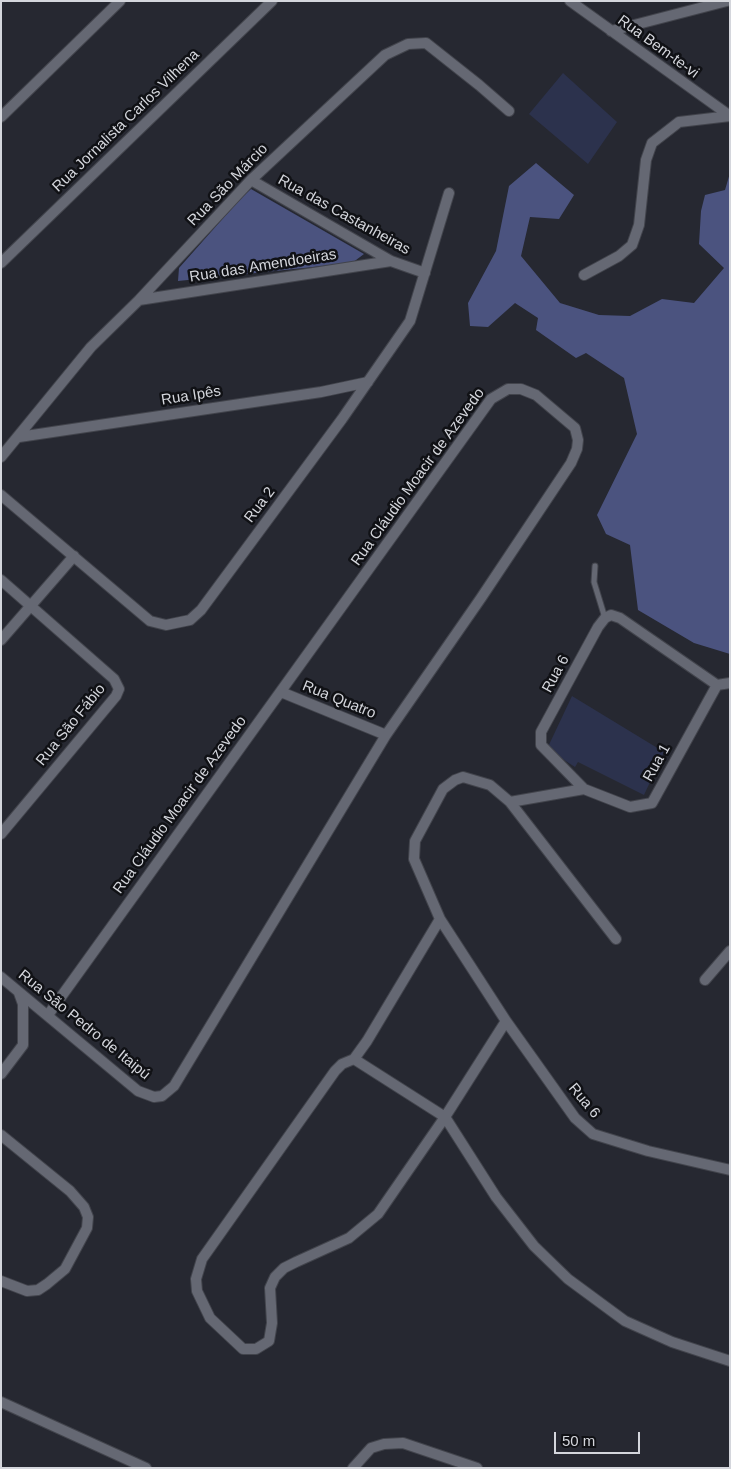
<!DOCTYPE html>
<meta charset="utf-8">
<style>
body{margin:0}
#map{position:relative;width:731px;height:1469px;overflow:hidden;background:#262831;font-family:Helvetica,sans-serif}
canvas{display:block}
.frame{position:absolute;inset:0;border:2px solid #d4d6dc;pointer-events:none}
.scale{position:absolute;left:554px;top:1432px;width:86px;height:22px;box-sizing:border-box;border:2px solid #d4d6dc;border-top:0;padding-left:6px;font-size:15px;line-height:18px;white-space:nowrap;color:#d4d6dc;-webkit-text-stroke:4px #101115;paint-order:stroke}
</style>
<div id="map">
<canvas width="731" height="1469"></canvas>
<div class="frame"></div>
<div class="scale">50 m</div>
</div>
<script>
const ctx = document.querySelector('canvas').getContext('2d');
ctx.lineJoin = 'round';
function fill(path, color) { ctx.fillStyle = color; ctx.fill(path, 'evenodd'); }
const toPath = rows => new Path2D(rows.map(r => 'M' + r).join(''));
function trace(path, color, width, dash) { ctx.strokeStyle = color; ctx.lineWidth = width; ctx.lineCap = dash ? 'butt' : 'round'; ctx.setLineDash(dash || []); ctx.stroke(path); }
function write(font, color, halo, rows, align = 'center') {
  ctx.font = font + ' Helvetica,sans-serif'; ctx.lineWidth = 5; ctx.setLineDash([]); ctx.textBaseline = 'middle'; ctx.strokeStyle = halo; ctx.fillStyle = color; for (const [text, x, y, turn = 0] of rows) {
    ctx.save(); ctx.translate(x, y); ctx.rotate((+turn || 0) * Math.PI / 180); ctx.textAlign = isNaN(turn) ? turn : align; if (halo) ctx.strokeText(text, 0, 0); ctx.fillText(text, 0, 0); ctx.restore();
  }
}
const green = toPath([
 [563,73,617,122,588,164,529,114],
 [572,696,664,752,644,795,578,762,575,767,547,749]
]);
const forest = toPath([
 [536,163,574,195,559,219,530,217,521,256,560,303,599,315,630,316,662,299,694,303,724,268,699,244,701,211,705,195,725,190,730,173,730,654,694,643,638,610,630,545,606,534,597,515,637,434,624,378,586,353,576,358,536,330,538,318,515,303,488,327,470,326,468,303,496,251,509,186],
 [251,189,364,254,352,263,178,281,179,268,241,198]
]);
const lane = toPath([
 [595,566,594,582,605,618]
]);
const street = toPath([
 [570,1,730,116],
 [611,31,727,1],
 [1,117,120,1],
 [251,180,391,261,425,273],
 [1,263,272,1],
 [584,275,619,256,632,245,639,225,646,160,652,143,679,122,730,116],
 [139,300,391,261],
 [19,437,321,392,368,382],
 [1,457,91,347,139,300,251,180,385,55,408,44,426,43,479,85,509,111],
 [1,495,150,621,166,625,190,620,201,610,342,419,410,321,449,193],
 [1,580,114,679,119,689,116,696,1,834],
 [1,640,74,556],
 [717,685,620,618,611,615,605,618,598,627,541,732,541,745,584,789,510,802,490,785,463,777,455,780,443,789,415,841,414,859,440,919,506,1021,575,1118,593,1134,648,1151,730,1170],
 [281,692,386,735],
 [584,789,630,807,652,803,717,685,730,683],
 [510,802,616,939],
 [1,977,138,1091,154,1097,162,1096,174,1086,386,735,481,598,571,463,577,449,578,440,575,428,536,395,521,389,508,389,491,399,48,1015],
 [705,980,730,951],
 [506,1021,445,1117,496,1197,534,1246,568,1279,625,1321,672,1342,730,1361],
 [354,1059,445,1117,378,1214,349,1238,296,1262,284,1268,275,1277,270,1288,272,1323,269,1341,256,1349,243,1349,210,1318,197,1291,196,1279,202,1259,335,1071,342,1064,354,1059],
 [354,1059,367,1041,440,919],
 [1,1074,23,1045,23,1004,19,993],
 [1,1135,70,1191,84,1207,88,1217,87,1228,65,1269,47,1284,38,1290,27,1291,1,1281],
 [1,1402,146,1468],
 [353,1468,371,1448,384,1444,403,1443,477,1468]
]);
const streetNames = [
 ["Rua Bem-te-vi",658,47,36],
 ["Rua Jornalista Carlos Vilhena",126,121,-44],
 ["Rua São Márcio",228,185,-46],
 ["Rua das Castanheiras",344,215,29],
 ["Rua das Amendoeiras",263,266,-9],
 ["Rua Ipês",191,396,-9],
 ["Rua Cláudio Moacir de Azevedo",418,477,-54],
 ["Rua 2",260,505,-53],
 ["Rua 6",556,674,-62],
 ["Rua Quatro",339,700,22],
 ["Rua São Fábio",71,725,-51],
 ["Rua 1",657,763,-61],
 ["Rua Cláudio Moacir de Azevedo",180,805,-54],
 ["Rua São Pedro de Itaipú",84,1025,39],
 ["Rua 6",584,1101,50]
];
fill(green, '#2c324d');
fill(forest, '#4b537f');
trace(lane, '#42444c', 7);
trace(street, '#42444c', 12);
trace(lane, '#656873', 5);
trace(street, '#656873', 10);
write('15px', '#d4d6dc', '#101115', streetNames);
</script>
